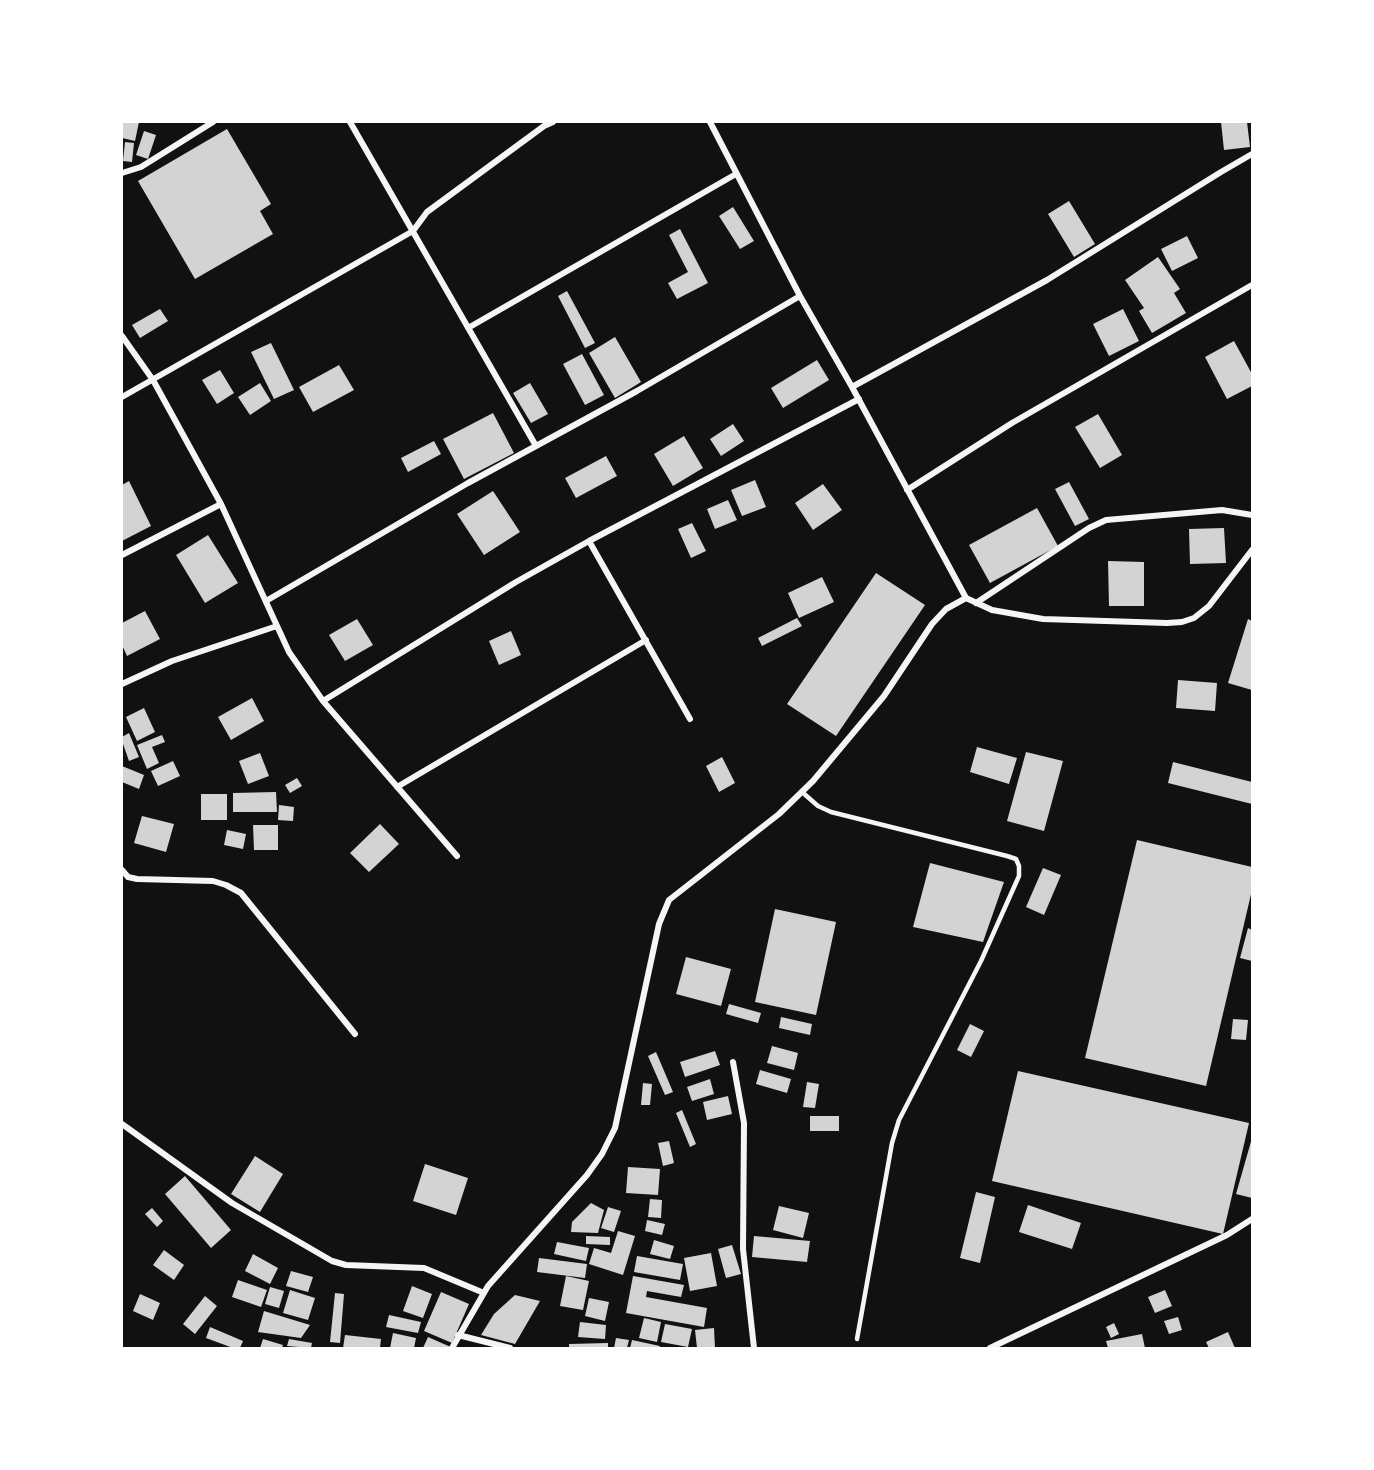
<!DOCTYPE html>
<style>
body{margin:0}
#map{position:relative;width:1374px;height:1470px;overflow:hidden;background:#111;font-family:"Varela Round",sans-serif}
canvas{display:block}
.frame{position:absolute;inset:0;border:123px solid #fff;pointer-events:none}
</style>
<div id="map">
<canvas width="1374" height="1470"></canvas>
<div class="frame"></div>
</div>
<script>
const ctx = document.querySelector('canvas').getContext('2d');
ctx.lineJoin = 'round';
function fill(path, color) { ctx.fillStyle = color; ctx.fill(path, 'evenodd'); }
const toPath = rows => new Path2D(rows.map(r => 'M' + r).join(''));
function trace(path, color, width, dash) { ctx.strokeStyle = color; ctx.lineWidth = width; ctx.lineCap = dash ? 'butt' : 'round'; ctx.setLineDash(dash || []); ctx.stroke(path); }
const building = toPath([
 [122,122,139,122,135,141,122,138],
 [1221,122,1247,122,1250,147,1224,150],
 [227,129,271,204,260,211,273,234,195,279,138,181],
 [144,131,156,135,148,159,136,155],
 [125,142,134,143,132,162,123,161],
 [1069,201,1095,244,1074,257,1048,214],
 [733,207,754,241,740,249,719,216],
 [680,229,708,283,677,299,668,283,688,272,669,235],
 [1187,236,1198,258,1172,271,1161,249],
 [1158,257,1180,289,1174,293,1186,313,1152,333,1139,311,1144,308,1125,280],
 [567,291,595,343,585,348,558,296],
 [160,309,168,321,140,338,132,325],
 [1123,309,1139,341,1109,356,1093,324],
 [615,337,641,382,615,398,589,353],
 [1234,341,1252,374,1252,386,1227,399,1205,357],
 [271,343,294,390,274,399,251,352],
 [582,354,604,395,585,405,563,364],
 [817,360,829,380,783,408,771,388],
 [339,365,354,390,313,412,299,387],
 [220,370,234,393,217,404,202,380],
 [260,383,271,401,250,415,238,397],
 [530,383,548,414,531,423,513,393],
 [493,413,514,453,464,479,443,439],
 [1098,414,1122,455,1100,468,1075,427],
 [733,424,744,441,721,456,710,439],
 [684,436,703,468,673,486,654,454],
 [434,441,441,454,408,472,401,458],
 [606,456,617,476,576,498,565,478],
 [755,480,766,507,742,516,731,490],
 [129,481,151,526,122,541,122,485],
 [1069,482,1089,519,1075,526,1055,489],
 [823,484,842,510,813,530,795,503],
 [493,491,520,532,484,555,457,514],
 [728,500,737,520,715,529,707,509],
 [1037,508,1058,546,990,583,969,545],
 [692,523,706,551,691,558,678,529],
 [1224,528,1226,563,1190,564,1189,529],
 [208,535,238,583,205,603,176,555],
 [1108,561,1144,562,1144,606,1109,606],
 [876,573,925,605,836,736,787,704],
 [822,577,834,602,799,618,788,593],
 [145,611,160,639,127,656,122,645,122,623],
 [797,618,802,626,762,646,758,638],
 [357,619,373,645,345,661,329,635],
 [1248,619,1252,621,1252,690,1228,683],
 [511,631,521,655,499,665,489,641],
 [1178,680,1217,683,1215,711,1176,708],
 [252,698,264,721,231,740,218,717],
 [144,708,155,732,137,741,126,717],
 [129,733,139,757,129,761,122,741,122,737],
 [162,735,165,742,152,747,159,763,147,769,137,745],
 [977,747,1017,758,1009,784,970,772],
 [1026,752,1063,761,1044,831,1007,821],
 [260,753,269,776,248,784,239,761],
 [722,757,735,783,719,792,706,766],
 [173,761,180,776,158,786,151,771],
 [1173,762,1252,782,1252,804,1168,783],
 [122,766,144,775,139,789,122,782],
 [297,778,302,786,290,793,285,785],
 [276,792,277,812,233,812,233,793],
 [201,794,227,794,227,820,201,820],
 [279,805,294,807,293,821,278,820],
 [142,816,174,824,166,852,134,843],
 [380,824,399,844,369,872,350,853],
 [253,825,278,825,278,850,254,850],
 [227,830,246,834,243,849,224,845],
 [1137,840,1252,867,1252,890,1206,1086,1085,1058],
 [930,863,1004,882,983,942,913,927],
 [1043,868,1061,875,1044,915,1026,907],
 [775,909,836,922,816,1015,755,1002],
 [1248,928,1252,930,1252,961,1240,958],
 [686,957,731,969,721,1006,676,994],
 [729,1004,761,1013,758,1023,726,1014],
 [781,1017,812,1024,810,1035,779,1028],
 [1233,1019,1248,1020,1246,1040,1231,1039],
 [970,1024,984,1031,971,1057,957,1050],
 [772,1046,798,1053,794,1070,767,1063],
 [715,1051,720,1065,685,1077,680,1062],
 [656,1052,673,1092,665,1095,648,1056],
 [760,1070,791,1079,787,1093,756,1084],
 [1018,1071,1249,1123,1223,1234,992,1181],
 [710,1079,714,1094,692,1101,687,1087],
 [807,1082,819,1084,815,1108,803,1107],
 [643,1083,652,1084,650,1105,641,1105],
 [728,1096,732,1114,707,1120,703,1102],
 [682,1110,696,1144,690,1147,676,1113],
 [810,1116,839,1116,839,1131,810,1131],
 [1252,1138,1252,1198,1236,1194],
 [669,1141,674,1163,663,1166,658,1143],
 [255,1156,283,1174,260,1212,231,1194],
 [425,1164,468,1178,456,1215,413,1201],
 [628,1167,660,1169,658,1195,626,1193],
 [185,1176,231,1230,211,1248,165,1194],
 [976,1192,995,1197,980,1263,960,1258],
 [650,1199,662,1200,661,1218,648,1217],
 [591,1203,604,1210,598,1233,571,1232,572,1222],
 [1028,1205,1081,1223,1072,1249,1019,1232],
 [779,1206,809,1213,803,1238,773,1230],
 [608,1207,621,1211,614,1232,601,1228],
 [152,1208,163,1221,157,1227,145,1214],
 [647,1220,665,1224,662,1235,645,1231],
 [618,1231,635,1236,623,1275,589,1264,594,1248,611,1253],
 [586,1236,610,1237,610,1245,586,1244],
 [754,1236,810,1241,807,1262,752,1257],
 [654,1240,674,1246,670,1259,650,1254],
 [557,1242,589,1248,586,1261,554,1254],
 [732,1245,741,1274,726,1278,718,1249],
 [164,1250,184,1265,174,1280,153,1265],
 [711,1253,717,1286,690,1291,684,1258],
 [253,1254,278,1268,270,1284,245,1271],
 [637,1256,683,1264,680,1280,634,1272],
 [539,1258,587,1264,585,1278,537,1272],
 [291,1271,313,1277,308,1292,286,1286],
 [566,1276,589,1281,583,1310,560,1306],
 [633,1276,684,1285,681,1297,647,1291,646,1297,707,1308,704,1327,626,1313],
 [238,1280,267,1290,261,1307,232,1297],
 [412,1286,432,1294,423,1318,403,1311],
 [270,1287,284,1291,279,1308,265,1304],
 [290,1290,315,1298,308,1320,283,1313],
 [1165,1290,1172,1306,1155,1313,1148,1297],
 [441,1292,469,1304,452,1343,424,1331],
 [335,1293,344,1294,340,1343,330,1342],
 [140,1294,160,1303,153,1320,133,1311],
 [515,1295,540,1301,515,1344,481,1335,494,1314],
 [205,1296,217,1306,195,1334,183,1324],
 [589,1298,609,1302,605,1321,585,1316],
 [264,1311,310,1325,301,1338,258,1332],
 [389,1315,421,1322,418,1333,386,1327],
 [1178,1317,1182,1330,1169,1334,1164,1321],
 [644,1318,661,1322,657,1342,639,1338],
 [580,1322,606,1325,605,1339,578,1337],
 [1114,1323,1119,1334,1111,1338,1106,1327],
 [665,1324,692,1329,688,1347,661,1342],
 [210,1327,243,1341,240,1348,233,1348,206,1338],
 [714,1328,715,1348,697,1348,695,1330],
 [1228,1332,1235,1348,1209,1348,1206,1342],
 [393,1333,416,1338,414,1348,390,1348],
 [1142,1334,1145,1348,1108,1348,1106,1341],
 [345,1335,381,1339,380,1348,343,1348],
 [428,1337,453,1348,423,1348],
 [616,1338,629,1340,627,1348,614,1348],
 [263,1339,283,1345,282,1348,260,1348],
 [289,1339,312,1343,311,1348,287,1346],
 [632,1340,660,1346,659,1348,630,1348],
 [608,1343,608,1348,569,1348,569,1344]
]);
const service = toPath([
 [802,792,818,806,831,812,1007,856,1016,859,1019,866,1019,876,981,961,899,1120,892,1143,857,1339]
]);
const minor = toPath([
 [350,122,536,446],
 [710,122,800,296,852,387,966,598,992,610,1043,619,1167,623,1182,622,1194,618,1209,606,1252,550],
 [122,173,141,167,213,122],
 [468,328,736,174],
 [122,336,153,380,221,504,289,652,323,701,457,856],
 [852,387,1047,280,1221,172,1252,154],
 [122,397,413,231,427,212,544,126,553,122],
 [907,490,1012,423,1252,285],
 [589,541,690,719],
 [122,555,221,504],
 [266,601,468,483,637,391,800,296],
 [976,603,1089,528,1106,520,1222,510,1252,515],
 [122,684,172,661,277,626],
 [323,701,516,582,589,541,859,399],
 [397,787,646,640],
 [122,870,128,877,137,879,213,881,226,885,241,893,355,1034],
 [733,1062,744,1123,743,1249,754,1348],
 [122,1124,232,1203,332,1261,346,1265,424,1268,484,1293],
 [458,1335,510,1348],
 [452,1348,488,1286,587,1175,602,1154,615,1128,659,924,669,900,779,814,813,781,884,696,932,624,946,609,966,598],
 [990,1348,1227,1235,1252,1219]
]);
fill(building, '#d3d3d3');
trace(service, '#f5f5f5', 4.5);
trace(minor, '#f5f5f5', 6);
</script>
